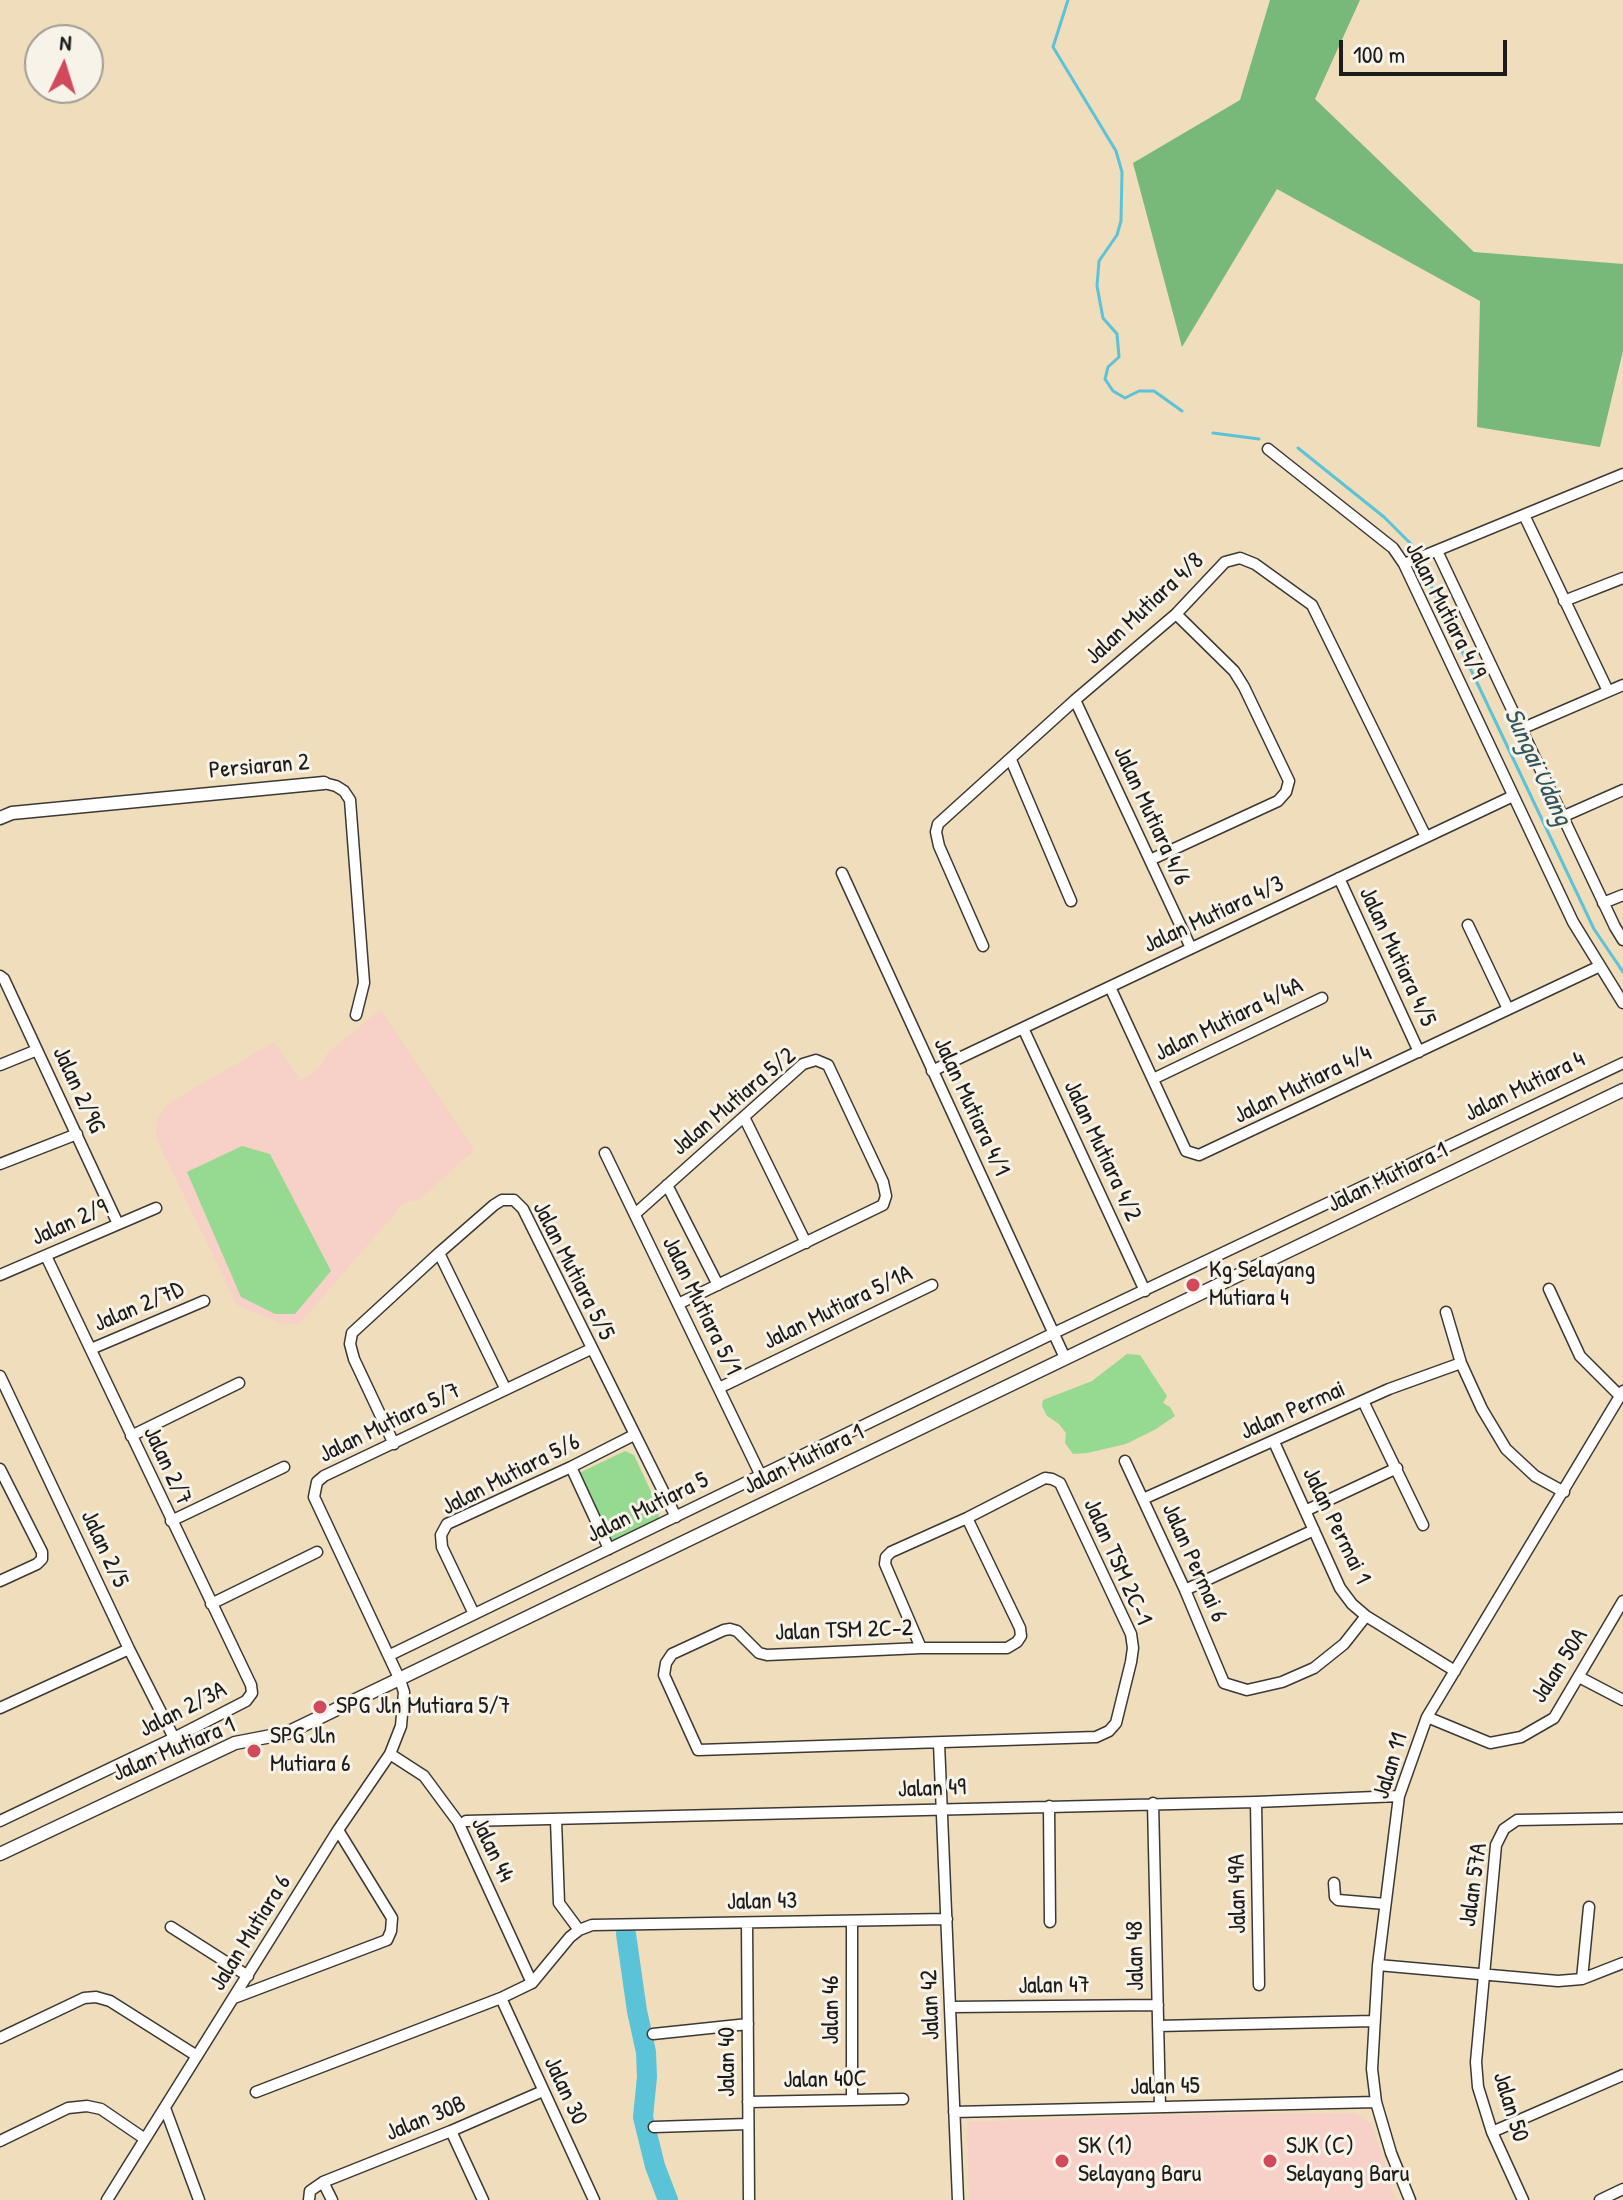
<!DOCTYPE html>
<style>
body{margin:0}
#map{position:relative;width:1623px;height:2200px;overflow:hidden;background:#efddbb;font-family:"Patrick Hand",sans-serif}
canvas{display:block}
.north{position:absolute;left:24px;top:24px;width:80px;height:80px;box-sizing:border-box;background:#f7f3e8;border:2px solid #9f9d96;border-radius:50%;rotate:4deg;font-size:22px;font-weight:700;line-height:32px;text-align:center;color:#1c1c1c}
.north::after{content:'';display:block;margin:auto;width:28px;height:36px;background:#d1495b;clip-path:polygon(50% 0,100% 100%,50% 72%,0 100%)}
.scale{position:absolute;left:1339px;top:40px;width:168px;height:36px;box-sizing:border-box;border:4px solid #1c1c1c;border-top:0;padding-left:10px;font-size:24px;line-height:28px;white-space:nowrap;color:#1c1c1c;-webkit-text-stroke:6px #f7f3e8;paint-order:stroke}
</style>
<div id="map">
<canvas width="1623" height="2200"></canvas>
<div class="north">N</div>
<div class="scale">100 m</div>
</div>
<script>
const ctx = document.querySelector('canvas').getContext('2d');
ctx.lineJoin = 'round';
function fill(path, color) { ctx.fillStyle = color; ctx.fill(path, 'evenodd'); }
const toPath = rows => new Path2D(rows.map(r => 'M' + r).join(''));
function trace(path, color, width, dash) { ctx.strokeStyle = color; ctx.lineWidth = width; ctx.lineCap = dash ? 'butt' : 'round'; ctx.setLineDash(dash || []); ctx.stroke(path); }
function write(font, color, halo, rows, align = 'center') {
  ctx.font = font + ' "Patrick Hand",sans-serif'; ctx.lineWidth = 6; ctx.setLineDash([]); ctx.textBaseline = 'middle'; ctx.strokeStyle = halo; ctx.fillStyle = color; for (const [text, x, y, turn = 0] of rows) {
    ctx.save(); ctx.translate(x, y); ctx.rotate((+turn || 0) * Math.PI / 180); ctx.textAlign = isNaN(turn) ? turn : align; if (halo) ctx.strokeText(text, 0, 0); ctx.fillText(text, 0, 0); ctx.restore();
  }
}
const built = toPath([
 [380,1009,474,1150,418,1201,406,1201,299,1324,279,1323,237,1305,156,1138,157,1118,169,1103,274,1042,301,1080,320,1067,326,1055],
 [1355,2113,1372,2125,1396,2200,969,2200,967,2122,1155,2115]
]);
const green = toPath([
 [242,1146,270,1154,331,1271,295,1314,275,1314,241,1297,187,1172],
 [1127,1354,1140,1355,1167,1396,1163,1403,1170,1407,1175,1416,1156,1429,1126,1444,1087,1453,1073,1454,1065,1443,1066,1433,1059,1424,1047,1416,1042,1406,1043,1400,1092,1381],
 [625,1451,634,1455,660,1511,658,1521,612,1541,579,1473]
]);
const forest = toPath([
 [1270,0,1360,0,1315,99,1474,252,1623,264,1623,351,1600,447,1477,427,1480,301,1277,189,1182,347,1133,163,1240,100]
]);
const stream = toPath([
 [1068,0,1053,47,1116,151,1122,172,1121,221,1117,235,1099,261,1097,286,1103,318,1117,334,1119,357,1108,367,1105,379,1113,391,1125,398,1139,391,1154,391,1182,411],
 [1213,433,1259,439],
 [1298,448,1384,517,1412,545],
 [1425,573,1594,929,1623,972]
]);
const river = toPath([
 [626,1934,637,2011,646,2052,647,2077,643,2117,655,2166,668,2200]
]);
const minor = toPath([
 [1268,449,1393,548,1404,564,1573,922,1623,1003],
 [1524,515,1608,691],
 [1437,551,1615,927,1623,940],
 [1404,564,1623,474],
 [1564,601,1623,578],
 [1075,700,1191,948],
 [1521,729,1623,685],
 [1011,760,1071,901],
 [324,783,336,786,344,791,350,800,364,983,356,1015],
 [1562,817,1623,790],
 [1150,860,1278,801,1286,792,1289,781,1244,687,1234,671,1176,614],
 [842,873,1065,1358],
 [1339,878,1419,1052],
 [1603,903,1623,895],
 [1468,925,1508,1009],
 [983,946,939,846,936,832,938,824,1075,700,1176,614,1225,562,1240,558,1255,564,1312,605,1426,837],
 [0,976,4,979,118,1224],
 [1110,987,1186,1151,1199,1155,1600,966],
 [1023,1028,1145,1291],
 [0,1065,37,1050],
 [932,1071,1513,796],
 [1153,1079,1322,998],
 [744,1117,806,1243],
 [605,1153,761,1476],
 [0,1164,77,1134],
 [667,1185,718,1285],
 [635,1214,803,1064,816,1060,828,1065,883,1182,886,1196,883,1205,678,1304],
 [439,1253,505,1388],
 [0,1275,156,1208],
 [1549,1289,1580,1356,1620,1396],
 [1446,1312,1461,1363,1482,1409,1506,1449,1535,1476,1564,1492],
 [91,1349,204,1301],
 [0,1376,129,1649,174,1738],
 [719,1388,932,1285],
 [1363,1401,1423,1525],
 [131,1436,239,1383],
 [1274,1442,1340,1588,1352,1604,1366,1616,1455,1671],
 [394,1444,354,1359,350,1344,352,1333,439,1253,494,1205,502,1200,514,1200,523,1209,676,1517],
 [1125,1461,1185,1590,1224,1683,1247,1690,1282,1682,1314,1668,1344,1644,1366,1616],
 [571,1467,609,1549],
 [0,1469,42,1552,42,1559,37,1564,0,1581],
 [1143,1499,1389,1389,1461,1363],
 [1305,1511,1397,1468],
 [171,1521,284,1467],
 [1185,1590,1314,1530],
 [211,1604,317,1552],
 [474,1614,442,1547,441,1535,447,1524,571,1467,634,1435],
 [921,1648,885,1564,886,1557,891,1552,967,1518,1045,1478,1052,1479,1060,1483,1131,1634,1133,1648,1131,1662,1116,1723,1109,1731,1096,1737,698,1750,664,1675,666,1663,672,1654,724,1630,730,1629,737,1631,759,1653,767,1655,921,1648,1007,1648,1017,1642,1021,1636,1020,1628,967,1518],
 [390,1655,1054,1333,1623,1063],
 [1579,1677,1623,1700],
 [0,1708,129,1649],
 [1427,1717,1490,1743,1521,1737,1554,1718,1623,1601],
 [939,1743,958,2200],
 [390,1754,424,1776,458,1822,532,1983],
 [1256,1802,1259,1985],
 [1153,1803,1160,2107],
 [1049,1806,1050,1922],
 [556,1820,559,1903,579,1930],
 [0,1821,174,1738,246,1701,252,1693,251,1685,46,1256],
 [466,1821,1256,1802,1399,1796],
 [1334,1883,1335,1897,1338,1900,1385,1904],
 [852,1921,852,2100],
 [747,1923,749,2200],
 [171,1927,248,1976],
 [1378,1965,1558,1981,1582,1979,1623,1963],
 [1582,1979,1589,1907],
 [234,1998,387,1940,391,1931,392,1918,338,1830],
 [501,1998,594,2200],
 [951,2007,1158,2005],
 [1158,2026,1373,2021],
 [653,2034,748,2024],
 [0,2038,84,1998,96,1997,110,2001,197,2056],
 [256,2092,501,1998,532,1983,570,1937,579,1930,592,1925,947,1919],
 [748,2102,903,2099],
 [165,2108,199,2200],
 [954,2112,1376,2102],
 [654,2127,748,2124],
 [451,2131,483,2200],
 [1492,2132,1623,2075],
 [0,2141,68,2108,87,2106,101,2109,145,2139],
 [323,2182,332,2200],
 [107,2200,338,1830,390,1754,401,1726,404,1692,400,1680,314,1497,317,1482,324,1476,591,1349],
 [309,2200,310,2191,323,2182,451,2131,543,2091],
 [1410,2200,1391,2153,1376,2102,1372,2069,1378,1965,1399,1796,1427,1717,1623,1391],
 [1523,2200,1492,2132,1478,2087,1476,2062,1496,1845,1504,1829,1517,1820,1623,1818],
 [1600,2200,1623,2189]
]);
const tertiary = toPath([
 [0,818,12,813,324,783],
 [0,1854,235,1743,287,1733,1623,1090]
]);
const markers = [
 [1193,1285,8,"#d1495b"],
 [320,1707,8,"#d1495b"],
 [254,1751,8,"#d1495b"],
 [1062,2161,8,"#d1495b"],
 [1270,2161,8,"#d1495b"]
];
const streetNames = [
 ["Jalan Mutiara 4/8",1145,609,-43],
 ["Jalan Mutiara 4/9",1445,611,63],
 ["Persiaran 2",259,767,-5],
 ["Jalan Mutiara 4/6",1151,816,65],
 ["Jalan Mutiara 4/3",1214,915,-25],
 ["Jalan Mutiara 4/5",1397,957,65],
 ["Jalan Mutiara 4/4A",1229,1020,-26],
 ["Jalan Mutiara 4/4",1303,1085,-26],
 ["Jalan Mutiara 4",1525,1087,-26],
 ["Jalan 2/9G",78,1090,65],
 ["Jalan Mutiara 5/2",734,1102,-40],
 ["Jalan Mutiara 4/1",971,1107,65],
 ["Jalan Mutiara 4/2",1102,1151,65],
 ["Jalan Mutiara 1",1388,1178,-26],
 ["Jalan 2/9",70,1223,-24],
 ["Jalan Mutiara 5/5",573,1271,63],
 ["Jalan Mutiara 5/1",701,1306,64],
 ["Jalan 2/7D",139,1307,-23],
 ["Jalan Mutiara 5/1A",838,1308,-26],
 ["Jalan Permai",1293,1411,-24],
 ["Jalan Mutiara 5/7",390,1423,-26],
 ["Jalan Mutiara 1",804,1460,-26],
 ["Jalan 2/7",167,1466,65],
 ["Jalan Mutiara 5/6",511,1475,-27],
 ["Jalan Mutiara 5",648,1508,-26],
 ["Jalan Permai 1",1336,1526,64],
 ["Jalan 2/5",104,1549,65],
 ["Jalan TSM 2C-1",1117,1562,66],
 ["Jalan Permai 6",1194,1563,66],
 ["Jalan TSM 2C-2",844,1631,-2],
 ["Jalan 50A",1560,1666,-57],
 ["Jalan 2/3A",183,1710,-27],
 ["Jalan Mutiara 1",174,1750,-23],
 ["Jalan 11",1391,1766,-73],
 ["Jalan 49",932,1789,-2],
 ["Jalan 44",492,1850,64],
 ["Jalan 57A",1474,1885,-82],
 ["Jalan 49A",1238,1894,-91],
 ["Jalan 43",762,1902,-1],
 ["Jalan Mutiara 6",251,1933,-58],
 ["Jalan 48",1136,1956,-91],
 ["Jalan 47",1054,1986,-1],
 ["Jalan 42",931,2005,-92],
 ["Jalan 46",832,2010,-90],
 ["Jalan 40",728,2062,-90],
 ["Jalan 40C",825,2080,-1],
 ["Jalan 45",1165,2087,-1],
 ["Jalan 30",565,2091,65],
 ["Jalan 50",1510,2107,73],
 ["Jalan 30B",426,2119,-22]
];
const poiNames = [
 ["Kg Selayang",1209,1271],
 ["Mutiara 4",1209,1299],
 ["SPG Jln Mutiara 5/7",336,1707],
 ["SPG Jln",270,1737],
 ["Mutiara 6",270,1765],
 ["SK (1)",1078,2147],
 ["Selayang Baru",1078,2175],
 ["SJK (C)",1286,2147],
 ["Selayang Baru",1286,2175]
];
const waterNames = [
 ["Sungai Udang",1537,767,65]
];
fill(built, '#f7d1c8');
fill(green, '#96d990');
fill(forest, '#78b97a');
trace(stream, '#5bc3d8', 3);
trace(river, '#5bc3d8', 20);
trace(minor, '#3c3934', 13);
trace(tertiary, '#3c3934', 15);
trace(minor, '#fff', 10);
trace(tertiary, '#fff', 12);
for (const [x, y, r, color] of markers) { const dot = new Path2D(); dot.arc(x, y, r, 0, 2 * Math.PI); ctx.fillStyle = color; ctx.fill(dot); trace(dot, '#f7f3e8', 3); }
write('24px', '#1c1c1c', '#f7f3e8', streetNames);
write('24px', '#1c1c1c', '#f7f3e8', poiNames, 'left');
write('italic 26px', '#32565e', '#f7f3e8', waterNames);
</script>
